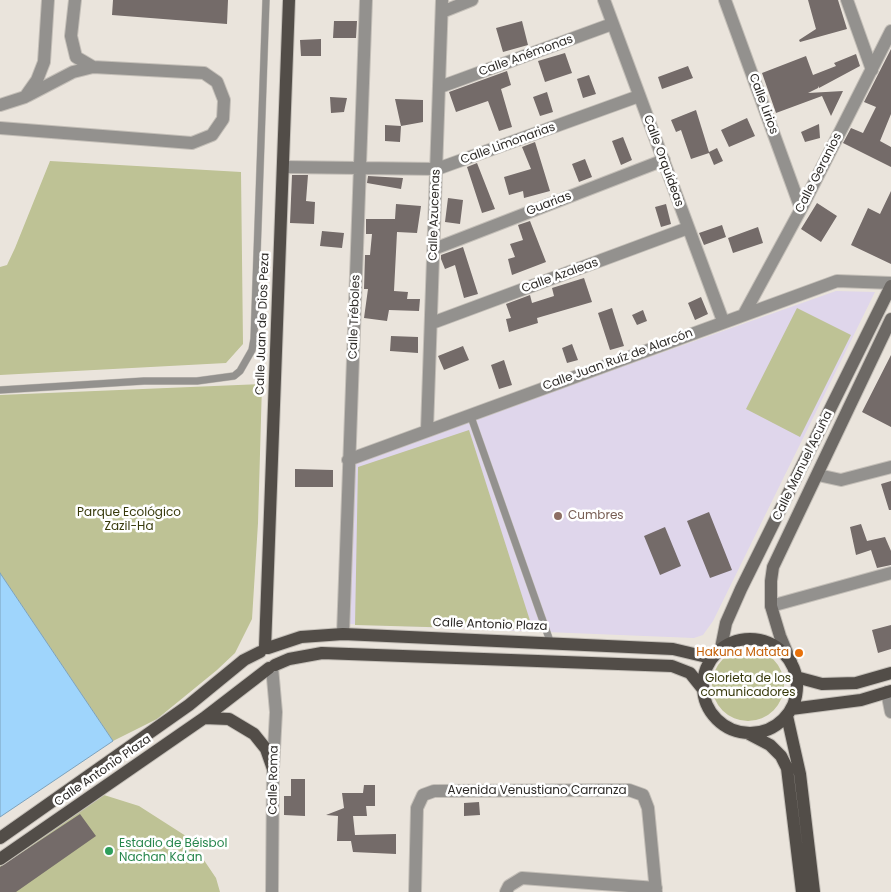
<!DOCTYPE html>
<meta charset="utf-8">
<style>
body{margin:0}
canvas{display:block;background:#eae4dc}
</style>
<canvas width="891" height="892"></canvas>
<script>
const ctx = document.querySelector('canvas').getContext('2d');
ctx.lineJoin = 'round';
function fill(path, color) { ctx.fillStyle = color; ctx.fill(path, 'evenodd'); }
const toPath = rows => new Path2D(rows.map(r => 'M' + r).join(''));
function trace(path, color, width, dash) { ctx.strokeStyle = color; ctx.lineWidth = width; ctx.lineCap = dash ? 'butt' : 'round'; ctx.setLineDash(dash || []); ctx.stroke(path); }
function write(font, color, halo, rows, align = 'center') {
  ctx.font = font + ' Poppins,sans-serif'; ctx.lineWidth = 5; ctx.setLineDash([]); ctx.textBaseline = 'middle'; ctx.strokeStyle = halo; ctx.fillStyle = color; for (const [text, x, y, turn = 0] of rows) {
    ctx.save(); ctx.translate(x, y); ctx.rotate((+turn || 0) * Math.PI / 180); ctx.textAlign = isNaN(turn) ? turn : align; if (halo) ctx.strokeText(text, 0, 0); ctx.fillText(text, 0, 0); ctx.restore();
  }
}
const education = toPath([
 [836,291,875,292,713,621,703,635,694,638,349,624,353,462]
]);
const green = toPath([
 [50,161,241,172,243,344,226,363,0,375,0,267,7,265,15,248],
 [797,308,851,335,800,437,746,409],
 [262,384,258,523,252,619,235,653,217,670,157,719,113,741,0,573,0,395],
 [469,430,533,630,355,625,358,467],
 '712 685a36 36 0 1 1 72 0a36 36 0 1 1-72 0Z',
 [104,795,139,806,189,838,216,878,220,892,0,892,0,864]
]);
const water = toPath([
 [0,573,113,741,0,817,0,573]
]);
const building = toPath([
 [113,0,228,0,227,24,112,15],
 [808,0,838,0,847,29,800,42,799,40,816,29],
 [334,21,357,21,356,38,333,38],
 [522,21,528,45,503,52,496,28],
 [321,39,321,56,301,56,300,40],
 [891,49,891,114,880,141,891,147,891,167,843,143,851,128,863,133,876,107,864,102],
 [565,53,572,73,545,82,538,61],
 [856,54,860,66,819,88,818,86,818,88,808,93,843,91,831,116,822,96,776,113,762,73,806,56,813,75,836,66,834,63],
 [688,66,693,78,662,89,658,77],
 [507,71,511,85,501,89,512,127,499,131,488,101,456,112,449,92],
 [589,75,596,94,583,98,577,79],
 [547,92,553,112,540,116,533,97],
 [330,97,347,98,344,112,331,113],
 [395,99,423,100,423,122,401,126],
 [696,110,709,152,717,148,723,161,714,165,709,153,691,159,681,130,676,132,671,120],
 [747,118,755,136,729,147,721,130],
 [819,124,820,138,805,142,801,132],
 [385,125,401,126,400,142,385,141],
 [623,137,632,160,621,165,612,141],
 [535,142,550,191,524,198,523,191,509,195,504,177,531,169,522,147],
 [585,159,592,177,579,182,572,164],
 [477,163,495,209,482,213,467,167],
 [292,175,308,175,306,201,315,202,314,224,290,223],
 [368,176,403,178,401,189,367,183],
 [891,191,891,264,851,245,868,208,880,214],
 [448,198,463,200,460,224,445,222],
 [817,203,837,216,821,242,801,229],
 [396,204,421,206,417,233,397,232,394,291,408,292,407,299,420,299,419,311,389,310,387,321,364,318,368,289,364,289,365,255,370,255,372,234,366,234,366,219,395,219],
 [666,204,671,224,661,227,655,207],
 [530,221,546,262,512,275,508,259,515,257,510,244,523,240,518,225],
 [722,225,726,237,704,245,699,233],
 [758,227,763,243,733,253,728,238],
 [322,231,344,233,342,248,320,246],
 [463,247,478,294,464,298,455,265,445,269,441,259,441,255],
 [584,278,592,302,537,318,538,323,509,332,506,319,511,318,506,304,530,295,532,303,554,296,552,288],
 [701,297,708,314,695,320,688,303],
 [612,308,624,346,610,350,598,313],
 [643,310,647,321,637,325,632,315],
 [391,336,418,337,418,353,390,351],
 [572,344,578,360,567,363,562,348],
 [463,346,469,360,444,370,438,356],
 [891,355,891,427,862,412],
 [504,360,512,385,499,389,491,365],
 [295,469,333,470,333,487,295,487],
 [891,481,891,510,889,510,881,484],
 [709,512,732,570,710,578,687,521],
 [861,524,867,541,885,537,891,551,891,565,877,568,871,550,856,555,850,527],
 [665,527,681,566,660,575,644,536],
 [891,625,891,649,878,653,872,630],
 [291,779,305,779,305,816,284,815,284,796,291,796],
 [364,785,375,785,375,806,366,806,367,816,353,816,355,835,396,834,396,854,353,852,351,841,337,841,338,816,326,815,344,808,342,793,363,793],
 [479,802,480,815,464,816,464,803],
 [80,814,96,836,16,892,0,892,0,867]
]);
const service = toPath([
 [0,390,144,381,197,381,234,376,240,371,252,350,254,339,266,0],
 [470,414,550,641]
]);
const minor = toPath([
 [604,0,723,321],
 [725,0,801,209],
 [847,0,872,70],
 [442,12,472,0],
 [440,87,612,24],
 [27,96,73,72,93,67],
 [0,105,25,97,37,80,44,62,48,0],
 [0,128,192,143,212,135,223,119,224,100,217,82,204,73,93,67,76,57,71,36,75,0],
 [283,167,437,169,639,96],
 [434,249,664,160],
 [744,314,801,209,891,31],
 [432,323,688,228],
 [427,430,442,0],
 [348,460,837,281,891,283],
 [818,475,841,480,891,467],
 [771,606,891,573],
 [343,634,366,0],
 [272,667,276,712,273,769,272,892],
 [887,692,891,712],
 [415,892,417,808,423,795,434,791,629,790,643,795,648,808,656,892],
 [506,892,509,886,522,878,656,888]
]);
const secondary = toPath([
 [721,648,726,623,741,589,891,286],
 [791,662,780,636,771,606,771,581,773,567,891,319]
]);
const primary = toPath([
 '703 686a47 47 0 1 1 94 0a47 47 0 1 1-94 0Z',
 [265,648,289,0],
 [268,648,301,637,343,634,673,649,711,658],
 [275,665,289,659,322,653,672,666,690,673,702,688],
 [796,677,822,684,856,683,891,673],
 [791,709,861,700,891,691],
 [787,716,800,774,814,892],
 [204,718,229,719,254,734,266,749,273,769],
 [749,734,770,745,781,756,787,768,802,892],
 [0,838,189,705,244,660,260,652],
 [0,859,204,718,269,668]
]);
const markers = [
 [558,516,5,"#8d6e63"],
 [799,653,5,"#e8710a"],
 [109,851,5,"#2e9e5b"]
];
const streetNames = [
 ["Calle Anémonas",526,56,-20],
 ["Calle Lirios",763,104,70],
 ["Calle Limonarias",508,144,-20],
 ["Calle Orquídeas",663,161,70],
 ["Calle Geranios",819,173,-63],
 ["Guarias",549,204,-21],
 ["Calle Azucenas",435,215,-88],
 ["Calle Azaleas",560,276,-20],
 ["Calle Tréboles",355,317,-88],
 ["Calle Juan de Dios Peza",263,324,-88],
 ["Calle Juan Ruíz de Alarcón",618,360,-20],
 ["Calle Manuel Acuña",803,466,-64],
 ["Calle Antonio Plaza",490,625,2],
 ["Calle Antonio Plaza",103,771,-35],
 ["Calle Roma",274,780,-89],
 ["Avenida Venustiano Carranza",537,791]
];
const parkNames = [
 ["Parque Ecológico",129,513],
 ["Zazil-Ha",129,527],
 ["Glorieta de los",748,679],
 ["comunicadores",748,693]
];
const educationNames = [
 ["Cumbres",568,516]
];
const foodNames = [
 ["Hakuna Matata",789,653]
];
const leisureNames = [
 ["Estadio de Béisbol",119,844],
 ["Nachan Ka'an",119,858]
];
fill(education, '#dfd6eb');
fill(green, '#bec295');
fill(water, '#9fd5fc');
trace(water, '#7da2bc', 1);
fill(building, '#746b69');
trace(service, '#c4bfb8', 8);
trace(minor, '#c4bfb8', 14);
trace(secondary, '#c4bfb8', 14);
trace(primary, '#c4bfb8', 14);
trace(service, '#93918e', 7);
trace(minor, '#93918e', 12);
trace(secondary, '#6d6965', 12);
trace(primary, '#524d48', 12);
for (const [x, y, r, color] of markers) { const dot = new Path2D(); dot.arc(x, y, r, 0, 2 * Math.PI); ctx.fillStyle = color; ctx.fill(dot); trace(dot, '#fff', 2); }
write('12px', '#2d2a27', '#fff', streetNames);
write('12px', '#37390b', '#fff', parkNames);
write('12px', '#785e54', '#fff', educationNames, 'left');
write('12px', '#c56008', '#fff', foodNames, 'right');
write('12px', '#27864d', '#fff', leisureNames, 'left');
</script>
